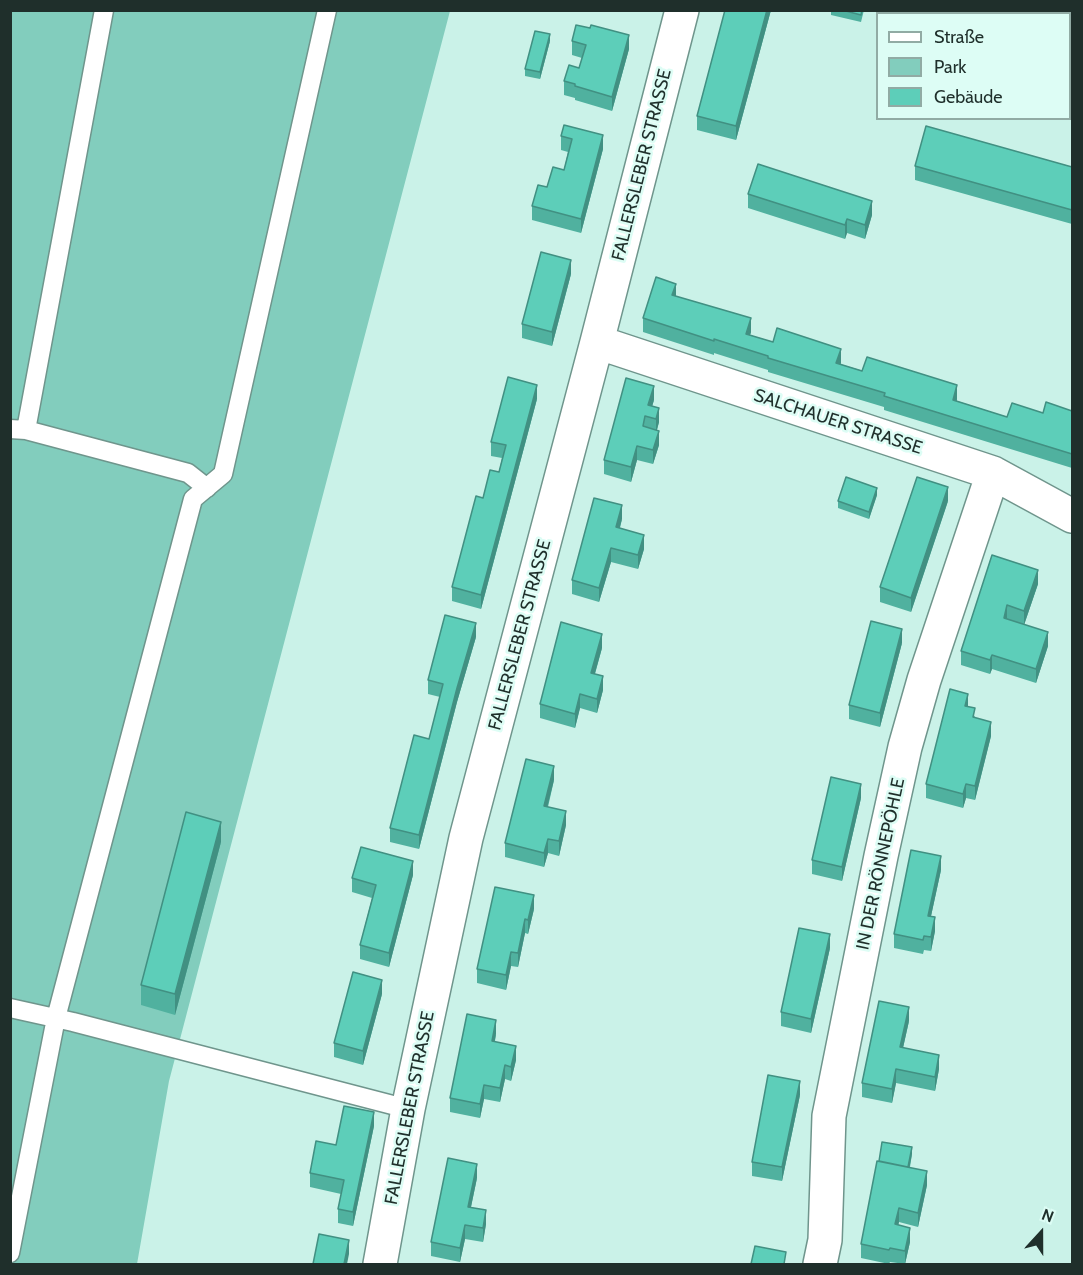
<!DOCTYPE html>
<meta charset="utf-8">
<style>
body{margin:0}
#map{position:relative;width:1083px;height:1275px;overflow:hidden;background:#caf2e8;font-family:Cabin,sans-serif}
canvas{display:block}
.frame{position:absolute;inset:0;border:12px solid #1f2f2b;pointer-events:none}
.legend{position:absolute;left:876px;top:12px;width:195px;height:108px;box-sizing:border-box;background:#ddfdf5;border:2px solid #91aba4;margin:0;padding:8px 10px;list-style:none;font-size:18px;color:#1f2f2b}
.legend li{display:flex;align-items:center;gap:12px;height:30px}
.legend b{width:30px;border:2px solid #91aba4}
.north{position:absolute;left:1011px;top:1203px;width:60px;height:60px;-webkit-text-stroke:4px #ddfdf5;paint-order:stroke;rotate:21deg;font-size:16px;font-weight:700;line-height:24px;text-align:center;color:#1f2f2b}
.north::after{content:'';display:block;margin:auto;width:21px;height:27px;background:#1f2f2b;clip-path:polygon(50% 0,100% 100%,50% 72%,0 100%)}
</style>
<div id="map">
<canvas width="1083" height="1275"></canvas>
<div class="frame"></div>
<ul class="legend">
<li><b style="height:8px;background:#fff"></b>Straße</li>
<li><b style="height:16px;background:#82cdbd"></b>Park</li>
<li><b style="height:16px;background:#5dceb9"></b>Gebäude</li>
</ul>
<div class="north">N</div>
</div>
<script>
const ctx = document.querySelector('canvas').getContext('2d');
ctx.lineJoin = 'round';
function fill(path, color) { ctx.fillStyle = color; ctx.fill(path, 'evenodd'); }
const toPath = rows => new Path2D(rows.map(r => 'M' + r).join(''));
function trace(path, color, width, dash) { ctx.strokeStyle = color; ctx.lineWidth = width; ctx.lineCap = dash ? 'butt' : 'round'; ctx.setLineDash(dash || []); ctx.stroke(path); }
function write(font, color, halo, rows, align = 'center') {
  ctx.font = font + ' Cabin,sans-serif'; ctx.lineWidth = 5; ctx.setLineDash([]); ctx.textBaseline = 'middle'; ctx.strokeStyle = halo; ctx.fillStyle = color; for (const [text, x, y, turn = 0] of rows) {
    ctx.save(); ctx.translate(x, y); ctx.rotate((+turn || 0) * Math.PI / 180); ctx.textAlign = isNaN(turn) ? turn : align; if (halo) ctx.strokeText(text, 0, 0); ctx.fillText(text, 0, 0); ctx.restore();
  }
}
const green = toPath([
 [10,11,450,11,169,1081,137,1264,11,1264]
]);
const lane = toPath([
 [10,429,26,430,188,473,207,488],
 [26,430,104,10],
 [10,1008,73,1022,408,1109],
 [10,1253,56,1018,193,499,223,474,327,10]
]);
const street = toPath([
 [597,342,993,473,1072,516],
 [380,1264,408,1109,466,838,597,342,682,10],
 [820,1264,825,1240,829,1116,881,856,905,747,924,680,993,473]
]);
const wall = toPath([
 [725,10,771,10,736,140,697,130,697,116],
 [831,10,864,10,861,22,831,15],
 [1072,10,1072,52,1070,52,1070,14],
 [550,41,540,79,525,76,525,69],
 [572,41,629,49,612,111,575,100,575,98,564,95,564,81,579,68,582,58,572,55],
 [564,125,603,149,581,233,532,220,532,206,547,187,564,170,568,152,561,150,561,136],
 [915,166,1072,167,1072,224,915,180],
 [748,194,872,215,865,239,847,233,845,239,748,208],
 [571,274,552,346,522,338,522,324],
 [676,296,751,332,750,335,841,363,840,364,957,399,957,401,1007,417,1072,411,1072,468,884,410,884,407,768,372,768,370,714,353,714,355,643,332,643,318],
 [537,399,481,609,452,601,452,587,483,498,499,472,502,458,491,456,491,442],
 [654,400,652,406,659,422,657,430,659,445,653,464,637,460,631,482,604,474,604,460],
 [877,495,869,519,838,508,838,501],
 [948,501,911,612,880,602,880,587],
 [622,519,620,528,644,549,638,569,611,562,599,602,572,594,572,580],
 [992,555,1038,584,1024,625,1048,646,1036,683,992,669,990,674,961,665,961,651],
 [476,637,457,702,419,849,390,842,390,828,429,739,440,697,428,694,428,680],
 [902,643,880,727,849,719,849,705],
 [602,648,595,674,603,690,597,713,580,708,575,728,540,718,540,704],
 [968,706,975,717,991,736,975,800,966,798,963,808,926,798,926,784],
 [554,780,548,807,566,825,559,856,548,853,544,867,505,857,505,843],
 [861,798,842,881,812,874,812,860],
 [221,842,175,1015,141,1005,141,985],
 [941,870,931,916,935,931,931,951,924,950,923,954,894,948,894,934],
 [413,875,389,967,360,959,360,945,372,898,352,892,352,878],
 [534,909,528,934,525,933,518,967,511,966,506,990,477,983,477,969],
 [830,948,811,1033,781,1026,781,1012],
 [382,994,363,1065,334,1057,334,1043],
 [909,1021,903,1048,939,1069,935,1091,896,1083,892,1103,862,1097,862,1083],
 [496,1034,495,1041,516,1060,511,1081,505,1079,500,1102,484,1099,480,1118,450,1112,450,1098],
 [800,1095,782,1181,752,1176,752,1162],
 [374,1126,353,1226,338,1223,338,1209,341,1194,310,1187,310,1173,336,1145],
 [912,1154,910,1167,927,1185,918,1227,899,1222,898,1225,910,1242,905,1264,890,1262,889,1264,861,1258,861,1244],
 [477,1178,471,1207,486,1224,483,1242,465,1239,460,1262,431,1256,431,1242]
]);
const shadedWall = toPath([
 [767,10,771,10,736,140,736,126],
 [550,34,550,41,540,79,540,72],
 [629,35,629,49,612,111,612,97],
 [603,135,603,149,581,233,581,219],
 [872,201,872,215,865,239,865,225],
 [847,219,847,233,845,239,845,225],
 [571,260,571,274,552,346,552,332],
 [676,284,676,298,672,295],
 [751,318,751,332,746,348,746,334],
 [841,349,841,363,836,377,836,363],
 [537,385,537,399,481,609,481,595],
 [957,385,957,399,953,414,953,400],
 [654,386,654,400,649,417,648,405],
 [659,408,659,422,656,433,656,419],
 [659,431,659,445,653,464,653,450],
 [637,446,637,460,631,482,631,467],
 [948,487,948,501,911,612,911,598],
 [877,488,877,495,869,519,869,512],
 [622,505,622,519,616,541,616,527],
 [644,535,644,549,638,569,638,555],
 [611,548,611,562,599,602,599,588],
 [1038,570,1038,584,1024,625,1024,611],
 [1007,605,1007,619,1004,618],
 [476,623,476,637,457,702,419,849,419,835,457,688],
 [902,629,902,643,880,727,880,713],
 [1048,632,1048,646,1036,683,1036,669],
 [602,634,602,648,591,687,591,673],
 [992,655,992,669,990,674,990,660],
 [603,676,603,690,597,713,597,699],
 [580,694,580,708,575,728,575,714],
 [968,694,968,708,965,706],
 [991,722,991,736,975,800,975,786],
 [554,766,554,780,544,820,544,806],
 [861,784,861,798,842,881,842,867],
 [966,784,966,798,963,808,963,794],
 [566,811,566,825,559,856,559,841],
 [221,822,221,842,175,1015,175,994],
 [548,839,548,853,544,867,544,853],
 [941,856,941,870,928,930,928,916],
 [413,861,413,875,389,967,389,953],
 [534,895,534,909,528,934,528,920],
 [935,917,935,931,931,951,931,937],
 [525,919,525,933,518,967,518,953],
 [830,934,830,948,811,1033,811,1019],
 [511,952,511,966,506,990,506,975],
 [382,980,382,994,363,1065,363,1051],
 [909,1007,909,1021,900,1061,900,1047],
 [496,1020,496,1034,492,1055,492,1041],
 [516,1046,516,1060,511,1081,511,1067],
 [939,1055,939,1069,935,1091,935,1077],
 [505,1065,505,1079,500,1102,500,1088],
 [896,1069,896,1083,892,1103,892,1089],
 [800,1081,800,1095,782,1181,782,1167],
 [484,1085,484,1099,480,1118,480,1104],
 [374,1112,374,1126,353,1226,353,1212],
 [912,1147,912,1154,907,1180,907,1173],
 [477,1164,477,1178,468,1221,468,1207],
 [927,1171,927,1185,918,1227,918,1213],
 [899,1208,899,1222,895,1238,895,1224],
 [486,1210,486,1224,483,1242,483,1228],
 [465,1225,465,1239,460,1262,460,1248],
 [910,1228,910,1242,905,1264,905,1251],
 [349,1240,349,1254,347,1264,344,1264]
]);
const building = toPath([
 [725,10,767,10,736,126,697,116,725,10],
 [842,10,862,10,861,15,842,10],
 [956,10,1072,10,1072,38,1070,38,1070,14,955,14,956,10],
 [576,25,590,28,591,25,629,35,612,97,575,86,575,84,564,81,569,65,579,68,586,45,572,41,576,25],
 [535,31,550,34,540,72,525,69,535,31],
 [564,125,603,135,581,219,532,206,538,185,547,187,553,167,564,170,572,139,561,136,564,125],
 [926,126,1072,167,1072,210,915,166,926,126],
 [758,164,872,201,865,225,847,219,845,225,748,194,758,164],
 [541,252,571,260,552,332,522,324,541,252],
 [656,277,676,284,672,295,751,318,746,334,773,342,777,328,841,349,836,363,862,371,867,357,957,385,953,400,1007,417,1012,403,1043,413,1046,402,1072,411,1072,454,884,396,885,393,768,358,768,356,714,339,714,341,643,318,656,277],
 [508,377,537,385,481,595,452,587,476,496,483,498,490,470,499,472,506,445,491,442,508,377],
 [626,378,654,386,648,405,659,408,656,419,645,416,643,426,659,431,653,450,637,446,631,467,604,460,626,378],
 [846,477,877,488,869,512,838,501,846,477],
 [917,477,948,487,911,598,880,587,917,477],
 [594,498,622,505,616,527,644,535,638,555,611,548,599,588,572,580,594,498],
 [992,555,1038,570,1024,611,1007,605,1004,618,1048,632,1036,669,992,655,990,660,961,651,992,555],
 [445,615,476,623,457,688,419,835,390,828,414,735,429,739,443,684,428,680,445,615],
 [871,621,902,629,880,713,849,705,871,621],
 [561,622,602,634,591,673,603,676,597,699,580,694,575,714,540,704,561,622],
 [950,689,968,694,965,706,975,708,973,717,991,722,975,786,966,784,963,794,926,784,950,689],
 [526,759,554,766,544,806,566,811,559,841,548,839,544,853,505,843,526,759],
 [831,777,861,784,842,867,812,860,831,777],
 [186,812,221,822,175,994,141,985,186,812],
 [361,847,413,861,389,953,360,945,376,885,352,878,361,847],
 [911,850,941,856,928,916,935,917,931,937,924,936,923,940,894,934,911,850],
 [495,887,534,895,528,920,525,919,518,953,511,952,506,975,477,969,495,887],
 [799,928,830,934,811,1019,781,1012,799,928],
 [353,972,382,980,363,1051,334,1043,353,972],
 [879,1001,909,1007,900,1047,939,1055,935,1077,896,1069,892,1089,862,1083,879,1001],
 [467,1014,496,1020,492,1041,516,1046,511,1067,505,1065,500,1088,484,1085,480,1104,450,1098,467,1014],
 [768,1075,800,1081,782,1167,752,1162,768,1075],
 [344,1106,374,1112,353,1212,338,1209,344,1180,310,1173,316,1141,336,1145,344,1106],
 [882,1142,912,1147,908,1167,879,1161,882,1142],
 [448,1158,477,1164,468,1207,486,1210,483,1228,465,1225,460,1248,431,1242,448,1158],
 [877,1161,927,1171,918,1213,899,1208,895,1224,910,1228,905,1251,890,1248,889,1250,861,1244,877,1161],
 [319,1234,349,1240,344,1264,313,1264,319,1234],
 [755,1246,786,1252,784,1264,751,1264,755,1246]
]);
const streetNames = [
 ["FALLERSLEBER STRASSE",642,165,-76],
 ["SALCHAUER STRASSE",838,422,18],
 ["FALLERSLEBER STRASSE",520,635,-75],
 ["IN DER RÖNNEPÖHLE",881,864,-78],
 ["FALLERSLEBER STRASSE",410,1108,-79]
];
fill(green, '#82cdbd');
trace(lane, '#6f958c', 21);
trace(street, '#6f958c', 36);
trace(lane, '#fff', 18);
trace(street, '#fff', 33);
fill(wall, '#50b19f');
fill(shadedWall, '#419082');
fill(building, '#5dceb9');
trace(building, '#419082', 1.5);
write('18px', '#1f2f2b', '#ddfdf5', streetNames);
</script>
